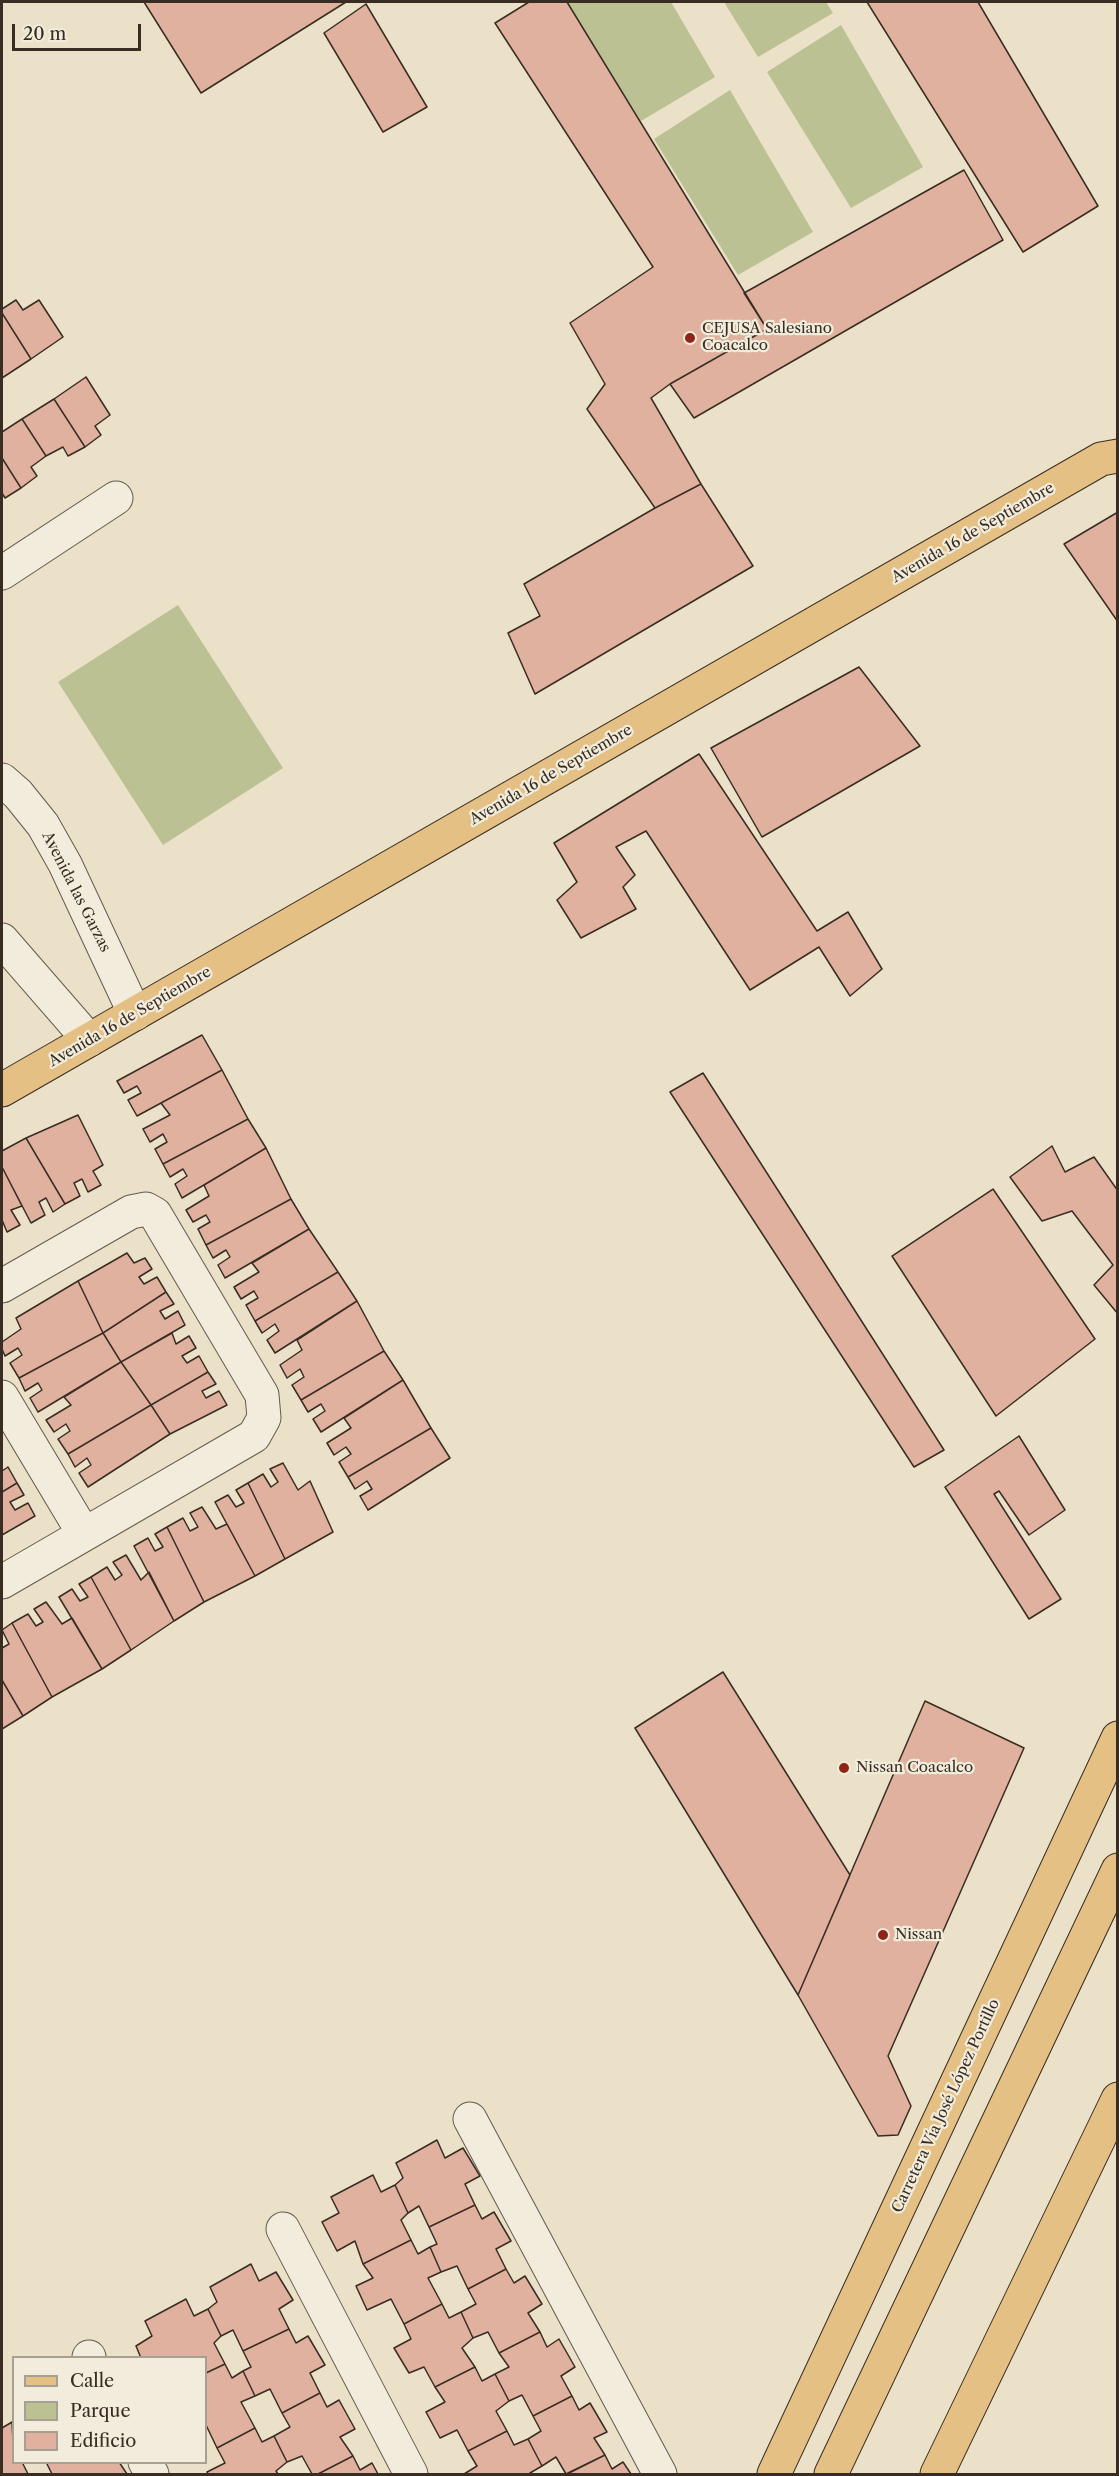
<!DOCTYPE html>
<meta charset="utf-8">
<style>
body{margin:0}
#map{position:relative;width:1119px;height:2476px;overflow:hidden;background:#eae1c8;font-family:"Libre Caslon Text",serif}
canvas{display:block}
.frame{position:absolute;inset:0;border:3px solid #392c22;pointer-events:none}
.legend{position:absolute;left:12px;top:2356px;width:195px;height:108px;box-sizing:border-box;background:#f1ecdb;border:2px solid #a79f91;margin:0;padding:8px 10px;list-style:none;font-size:18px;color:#392c22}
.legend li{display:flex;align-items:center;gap:12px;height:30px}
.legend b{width:30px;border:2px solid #a79f91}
.scale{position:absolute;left:12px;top:24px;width:129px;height:27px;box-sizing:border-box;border:3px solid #392c22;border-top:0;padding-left:8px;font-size:18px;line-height:21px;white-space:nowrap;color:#392c22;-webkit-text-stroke:4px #f1ecdb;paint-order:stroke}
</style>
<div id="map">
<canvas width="1119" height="2476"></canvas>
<div class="frame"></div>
<ul class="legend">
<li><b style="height:8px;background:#e5c084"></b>Calle</li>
<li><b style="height:16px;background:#bcc193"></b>Parque</li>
<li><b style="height:16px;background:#e0b19f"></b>Edificio</li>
</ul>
<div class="scale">20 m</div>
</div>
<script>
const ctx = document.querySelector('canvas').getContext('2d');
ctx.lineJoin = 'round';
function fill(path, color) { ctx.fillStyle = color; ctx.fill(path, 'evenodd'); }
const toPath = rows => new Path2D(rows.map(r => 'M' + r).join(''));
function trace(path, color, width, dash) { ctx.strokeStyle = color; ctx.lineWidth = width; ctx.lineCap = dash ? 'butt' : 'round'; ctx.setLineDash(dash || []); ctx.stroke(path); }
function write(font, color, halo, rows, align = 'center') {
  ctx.font = font + ' "Libre Caslon Text",serif'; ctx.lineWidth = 4.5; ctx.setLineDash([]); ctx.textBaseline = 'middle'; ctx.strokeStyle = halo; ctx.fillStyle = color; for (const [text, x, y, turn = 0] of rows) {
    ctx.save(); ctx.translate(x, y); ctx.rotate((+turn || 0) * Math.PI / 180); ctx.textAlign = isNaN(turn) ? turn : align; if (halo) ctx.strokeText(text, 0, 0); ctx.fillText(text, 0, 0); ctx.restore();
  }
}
const green = toPath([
 [567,2,671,2,715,77,641,121],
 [724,2,826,2,833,13,758,57],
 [841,25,923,167,851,208,767,72],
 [730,90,813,232,738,275,654,139],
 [178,605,283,768,163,845,58,682]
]);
const building = toPath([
 [144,2,346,2,201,93,144,2],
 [529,2,567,2,767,329,670,384,651,398,701,484,655,508,587,409,605,384,570,323,653,267,495,23,529,2],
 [867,2,978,2,1098,206,1023,252,867,2],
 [366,4,427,107,383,132,324,33,366,4],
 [964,170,1003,240,694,418,670,384,767,329,744,293,964,170],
 [16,300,23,310,39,300,63,337,31,359,2,313,2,309,16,300],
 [2,313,31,359,2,378,2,313],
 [86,377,110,415,95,426,101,435,85,447,54,399,86,377],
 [54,399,85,447,68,456,63,447,46,456,22,419,54,399],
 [22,419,46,456,31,467,37,476,21,488,2,458,2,432,22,419],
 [2,458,21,488,5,498,2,493,2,458],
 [701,484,753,566,535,694,508,633,540,616,524,584,655,508,701,484],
 [1118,512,1118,622,1064,544,1118,512],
 [859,667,920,746,762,837,711,748,859,667],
 [699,754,817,931,848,912,882,969,850,996,819,947,750,990,646,831,616,847,635,875,623,887,636,909,581,938,557,900,577,882,554,843,699,754],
 [202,1035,222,1070,137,1116,128,1100,141,1093,137,1086,124,1093,117,1081,202,1035],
 [222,1070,248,1119,163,1164,155,1149,167,1142,163,1134,150,1142,143,1129,170,1115,161,1103,222,1070],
 [703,1073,944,1450,914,1467,670,1092,703,1073],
 [78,1115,103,1165,93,1171,101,1185,88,1192,82,1179,74,1183,80,1196,65,1204,26,1138,78,1115],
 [248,1119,266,1148,182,1198,175,1184,187,1176,183,1169,170,1177,163,1164,248,1119],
 [26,1138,65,1204,53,1212,46,1198,39,1202,45,1215,31,1223,2,1167,2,1151,26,1138],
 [1052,1146,1065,1172,1094,1157,1118,1191,1118,1314,1094,1285,1113,1265,1072,1211,1042,1221,1010,1177,1052,1146],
 [266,1148,291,1199,206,1245,198,1229,210,1222,206,1215,193,1222,186,1210,209,1196,204,1185,266,1148],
 [2,1167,22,1206,11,1210,20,1225,7,1232,2,1220,2,1167],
 [993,1189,1095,1339,996,1416,892,1256,993,1189],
 [291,1199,309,1229,225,1278,218,1265,230,1257,226,1250,213,1258,206,1245,291,1199],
 [309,1229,338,1272,255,1321,246,1305,258,1298,254,1291,241,1299,234,1287,259,1272,252,1263,309,1229],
 [127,1253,134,1263,145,1258,152,1269,139,1277,144,1284,157,1277,166,1292,103,1333,78,1281,127,1253],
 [338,1272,357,1301,275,1353,267,1340,279,1331,275,1324,262,1333,255,1321,338,1272],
 [78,1281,103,1333,19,1378,10,1363,22,1355,18,1348,5,1356,2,1349,2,1342,21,1329,16,1318,78,1281],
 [166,1292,174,1304,160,1311,165,1319,178,1311,185,1325,121,1362,103,1333,166,1292],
 [357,1301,384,1351,301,1400,292,1385,304,1377,300,1369,287,1378,280,1365,302,1350,297,1340,357,1301],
 [103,1333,121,1362,38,1412,30,1398,42,1390,38,1383,25,1391,19,1378,103,1333],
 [172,1333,176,1344,189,1336,196,1348,182,1356,187,1363,199,1356,208,1372,151,1405,121,1362,172,1333],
 [384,1351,403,1380,321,1432,313,1419,325,1411,321,1404,308,1412,301,1400,384,1351],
 [121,1362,151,1405,68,1454,58,1439,70,1431,66,1424,54,1432,46,1420,71,1405,64,1397,121,1362],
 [208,1372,216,1384,202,1391,206,1398,219,1391,227,1405,170,1434,151,1405,208,1372],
 [403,1380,431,1428,348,1477,339,1462,351,1454,346,1447,334,1455,327,1443,351,1428,344,1418,403,1380],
 [151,1405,170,1434,88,1487,79,1473,91,1465,87,1458,75,1467,68,1454,151,1405],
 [431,1428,450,1458,368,1510,360,1496,372,1489,367,1481,355,1489,348,1477,431,1428],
 [1019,1436,1065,1510,1029,1535,999,1491,994,1494,1061,1599,1029,1619,945,1487,1019,1436],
 [283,1463,298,1490,310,1481,333,1532,285,1559,248,1483,263,1474,271,1487,278,1482,270,1469,283,1463],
 [8,1467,17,1483,2,1492,2,1471,8,1467],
 [17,1483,24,1495,10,1502,15,1510,28,1503,35,1516,2,1535,2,1492,17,1483],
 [248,1483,285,1559,255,1576,215,1502,228,1495,236,1507,244,1503,236,1490,248,1483],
 [202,1507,216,1529,227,1524,255,1576,204,1602,167,1527,183,1518,190,1531,198,1527,190,1513,202,1507],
 [167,1527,204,1602,174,1621,134,1546,148,1538,155,1551,163,1547,155,1534,167,1527],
 [126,1555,141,1580,149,1572,174,1621,131,1650,91,1577,107,1567,115,1580,122,1575,113,1562,126,1555],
 [91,1577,131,1650,102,1669,59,1597,72,1589,80,1601,88,1597,79,1584,91,1577],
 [46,1602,62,1624,72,1618,102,1669,52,1697,12,1623,28,1614,36,1626,43,1622,34,1609,46,1602],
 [12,1623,52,1697,23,1716,2,1680,2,1648,9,1644,2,1630,12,1623],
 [723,1672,850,1875,798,1995,635,1728,723,1672],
 [2,1680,23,1716,2,1729,2,1680],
 [925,1701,1024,1748,888,2056,911,2106,898,2135,878,2136,798,1995,925,1701],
 [437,2140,445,2158,463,2148,480,2176,465,2184,475,2205,429,2227,419,2206,408,2213,395,2185,403,2178,396,2163,437,2140],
 [373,2175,381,2192,395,2185,408,2213,401,2220,411,2240,363,2264,355,2241,337,2251,322,2222,339,2213,331,2197,373,2175],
 [475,2205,482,2219,494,2212,511,2241,496,2249,506,2269,468,2289,457,2266,441,2272,430,2247,437,2244,429,2227,475,2205],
 [411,2240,418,2254,430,2247,441,2272,428,2278,442,2304,404,2324,391,2299,367,2310,356,2286,373,2278,363,2264,411,2240],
 [251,2264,259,2281,276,2272,293,2300,279,2309,289,2329,243,2351,233,2330,221,2336,208,2309,217,2302,210,2287,251,2264],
 [506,2269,514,2283,525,2276,542,2304,528,2313,540,2332,499,2353,488,2332,473,2338,461,2312,476,2304,468,2289,506,2269],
 [186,2299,194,2316,208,2309,221,2336,214,2343,225,2364,206,2373,206,2358,141,2358,136,2346,152,2336,145,2321,186,2299],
 [442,2304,449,2318,461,2312,473,2338,462,2348,475,2367,435,2387,424,2367,409,2373,394,2348,411,2339,404,2324,442,2304],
 [289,2329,296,2343,308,2336,325,2365,310,2373,320,2393,282,2413,270,2389,255,2396,243,2371,251,2367,243,2351,289,2329],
 [540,2332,547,2347,559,2339,575,2367,561,2376,572,2396,533,2416,522,2395,509,2401,495,2374,509,2367,499,2353,540,2332],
 [225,2364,232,2378,243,2371,255,2396,241,2402,255,2428,217,2448,206,2425,206,2373,225,2364],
 [475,2367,482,2381,495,2374,509,2401,496,2411,507,2431,468,2451,457,2430,440,2438,426,2412,445,2402,435,2387,475,2367],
 [320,2393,327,2407,339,2400,355,2429,340,2437,353,2456,318,2474,312,2474,302,2456,287,2462,274,2436,290,2427,282,2413,320,2393],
 [572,2396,579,2410,590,2403,607,2432,594,2438,605,2455,566,2474,556,2457,542,2466,528,2439,541,2431,533,2416,572,2396],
 [12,2422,14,2462,22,2462,28,2474,2,2474,2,2428,12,2422],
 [255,2428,262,2442,274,2436,287,2462,276,2471,278,2474,208,2474,207,2472,225,2463,217,2448,255,2428],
 [507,2431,514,2445,528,2439,542,2466,530,2473,531,2474,464,2474,477,2466,468,2451,507,2431],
 [605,2455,612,2469,623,2462,631,2474,567,2474,605,2455],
 [353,2456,360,2470,372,2463,378,2474,318,2474,353,2456],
 [50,2462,119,2462,127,2474,52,2474,47,2464,50,2462]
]);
const minor = toPath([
 [2,573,116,498],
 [2,780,18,794,43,825,65,864,135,1014],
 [2,940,89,1040],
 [2,1286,131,1212,146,1209,155,1214,262,1395,264,1418,254,1436,2,1582],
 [2,1397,84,1534],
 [470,2119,660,2474],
 [283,2229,411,2474],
 [89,2357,89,2358],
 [145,2462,152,2474]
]);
const major = toPath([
 [2,1090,1101,459,1118,456],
 [774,2474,1118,1738],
 [831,2474,1118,1870],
 [937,2474,1118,2099]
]);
const markers = [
 [690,338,6,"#8f2418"],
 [844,1768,6,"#8f2418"],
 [883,1935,6,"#8f2418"]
];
const poiNames = [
 ["CEJUSA Salesiano",702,329],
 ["Coacalco",702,346],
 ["Nissan Coacalco",856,1768],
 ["Nissan",895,1935]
];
const streetNames = [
 ["Avenida 16 de Septiembre",973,533,-30],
 ["Avenida 16 de Septiembre",551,775,-30],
 ["Avenida las Garzas",76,892,63],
 ["Avenida 16 de Septiembre",130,1017,-30],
 ["Carretera Vía José López Portillo",946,2106,-65]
];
fill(green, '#bcc193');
fill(building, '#e0b19f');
trace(building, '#392c22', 1.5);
trace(minor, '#65594c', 35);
trace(major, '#392c22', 35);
trace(minor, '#f1ecdb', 33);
trace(major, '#e5c084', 33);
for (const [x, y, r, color] of markers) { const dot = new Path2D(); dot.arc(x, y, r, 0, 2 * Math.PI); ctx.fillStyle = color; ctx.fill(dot); trace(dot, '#f1ecdb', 2); }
write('15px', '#392c22', '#f1ecdb', poiNames, 'left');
write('15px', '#392c22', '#f1ecdb', streetNames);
</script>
